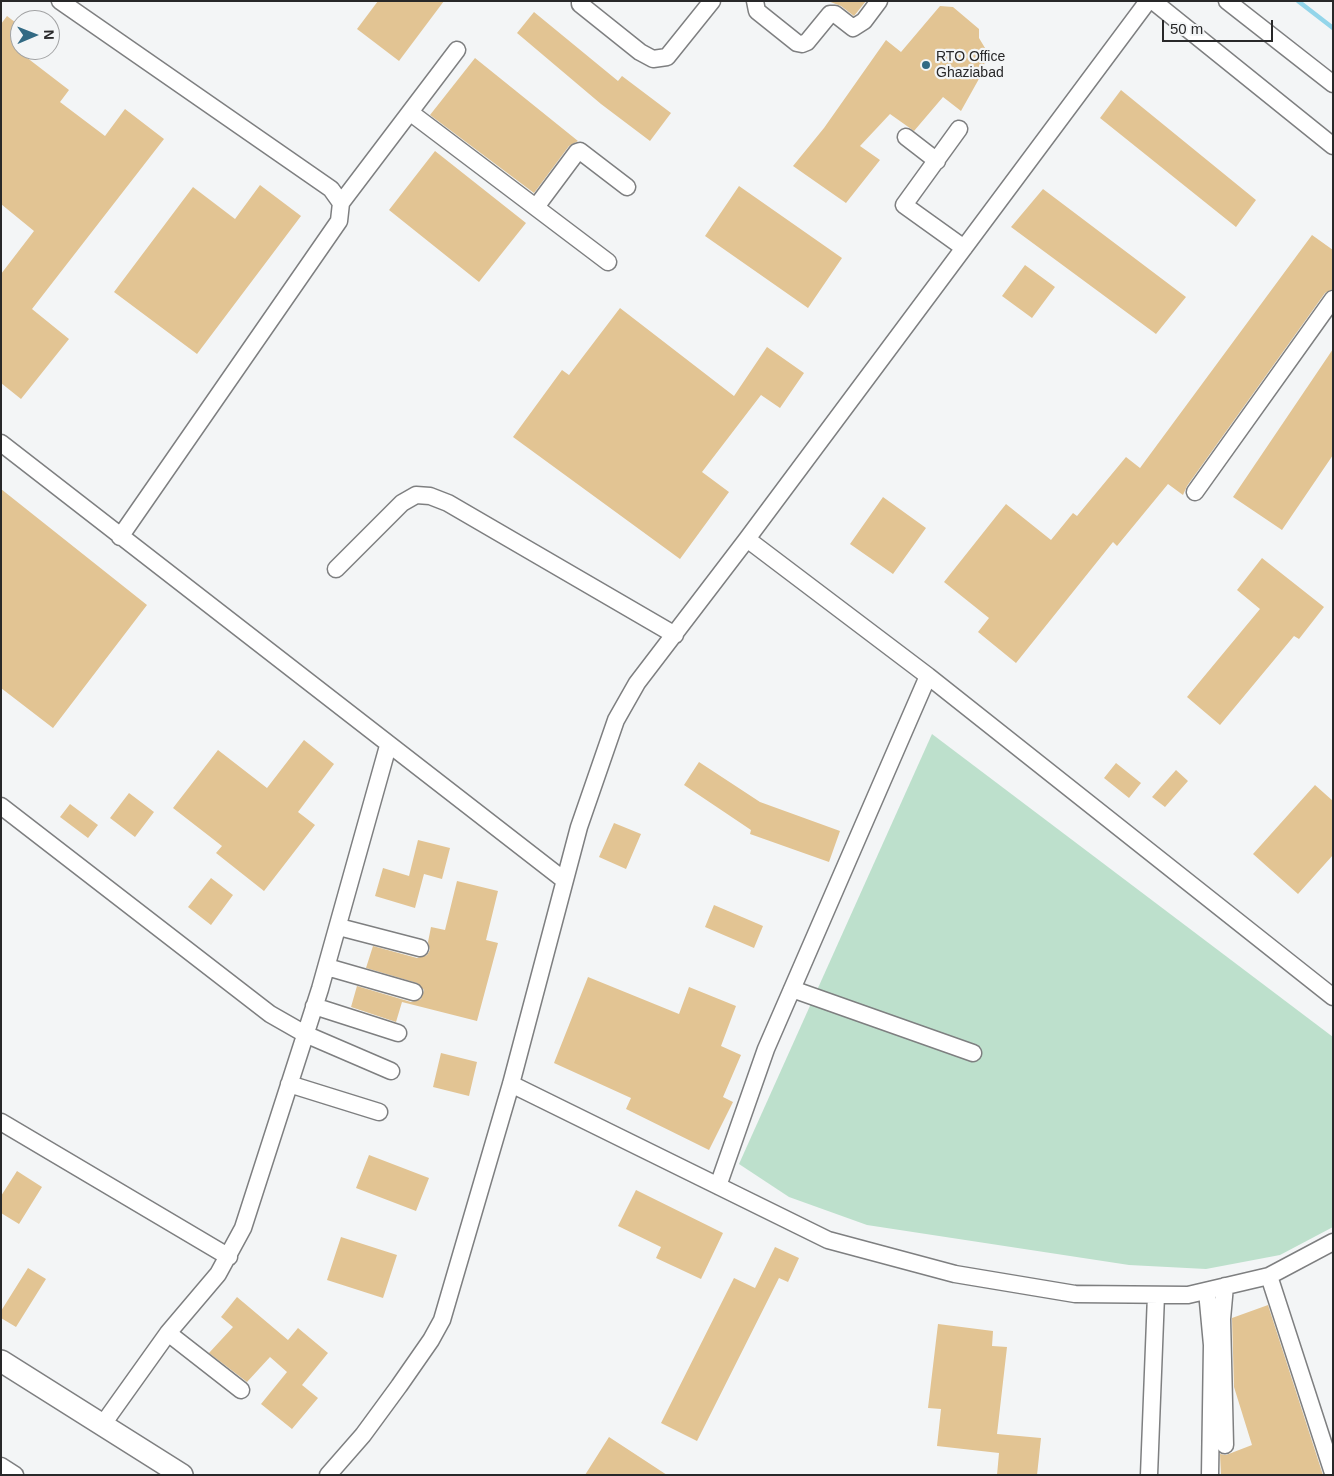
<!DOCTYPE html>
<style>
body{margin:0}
#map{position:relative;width:1334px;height:1476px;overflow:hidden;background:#f3f5f6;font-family:Helvetica,sans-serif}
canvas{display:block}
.frame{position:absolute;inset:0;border:2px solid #282829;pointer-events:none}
.north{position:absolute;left:10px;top:10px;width:50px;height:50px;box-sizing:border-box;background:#f3f5f6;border:1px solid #a2a3a4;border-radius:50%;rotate:89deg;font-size:14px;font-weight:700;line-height:20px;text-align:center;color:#282829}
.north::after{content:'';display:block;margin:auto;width:18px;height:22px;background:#326a84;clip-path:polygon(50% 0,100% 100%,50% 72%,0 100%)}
.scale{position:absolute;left:1162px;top:20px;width:111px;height:22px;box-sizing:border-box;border:2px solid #282829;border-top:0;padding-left:6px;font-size:15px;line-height:18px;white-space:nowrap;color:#282829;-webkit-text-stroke:4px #f3f5f6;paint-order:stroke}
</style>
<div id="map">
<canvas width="1334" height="1476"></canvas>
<div class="frame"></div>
<div class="north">N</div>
<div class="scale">50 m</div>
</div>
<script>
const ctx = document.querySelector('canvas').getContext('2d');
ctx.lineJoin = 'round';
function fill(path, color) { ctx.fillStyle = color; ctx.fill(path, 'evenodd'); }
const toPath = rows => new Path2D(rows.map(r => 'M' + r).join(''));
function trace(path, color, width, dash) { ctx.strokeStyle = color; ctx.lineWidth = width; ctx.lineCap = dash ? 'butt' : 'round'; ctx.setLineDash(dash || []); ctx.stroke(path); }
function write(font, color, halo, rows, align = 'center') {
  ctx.font = font + ' Helvetica,sans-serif'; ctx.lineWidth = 4.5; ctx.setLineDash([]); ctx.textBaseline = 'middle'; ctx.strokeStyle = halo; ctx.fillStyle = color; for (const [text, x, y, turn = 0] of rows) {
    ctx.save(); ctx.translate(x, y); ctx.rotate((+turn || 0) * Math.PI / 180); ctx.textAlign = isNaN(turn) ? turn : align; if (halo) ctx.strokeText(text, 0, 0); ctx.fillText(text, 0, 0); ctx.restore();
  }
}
const green = toPath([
 [932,734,1333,1037,1333,1227,1280,1255,1206,1269,1129,1265,867,1225,789,1197,739,1164]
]);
const stream = toPath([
 [1298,1,1333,28]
]);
const building = toPath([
 [378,1,444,1,399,61,357,29],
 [828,1,866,1,854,16,841,6],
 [940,6,953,7,979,29,979,38,988,53,980,77,961,111,943,97,914,131,890,114,860,146,880,160,846,203,793,166,824,128,886,40,901,52],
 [534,12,618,81,622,76,671,113,650,141,601,104,517,33],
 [7,16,20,26,20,50,31,50,26,57,69,90,60,102,105,136,125,109,164,139,32,309,69,339,21,399,1,383,1,274,34,231,1,204,1,24],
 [475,58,578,141,569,146,534,193,430,115],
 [1121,90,1256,200,1236,227,1100,118],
 [435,151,526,223,479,282,389,210],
 [260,185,301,216,197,354,114,292,193,187,235,219],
 [739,186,842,258,808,308,705,236],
 [1043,189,1186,297,1156,334,1011,227],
 [1312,235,1333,250,1333,289,1325,293,1187,486,1183,495,1168,484,1117,546,1113,542,1016,663,978,632,989,618,944,582,1006,504,1051,540,1073,513,1077,516,1126,457,1140,468],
 [1025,265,1055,287,1032,318,1002,296],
 [620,308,734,396,767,347,804,373,780,408,761,395,702,472,729,492,680,559,513,437,562,370,569,375],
 [1333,349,1333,455,1282,530,1233,497],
 [1,489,147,605,53,728,1,688],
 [883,497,926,528,893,574,850,544],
 [1262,558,1324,607,1299,639,1294,636,1220,725,1187,697,1260,609,1237,590],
 [304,740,334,764,298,812,315,825,264,891,216,853,222,846,173,808,218,750,267,788],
 [699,762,760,802,840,831,829,862,750,834,751,830,684,785],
 [1116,763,1141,783,1129,798,1104,778],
 [1176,770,1188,781,1165,807,1152,797],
 [1315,785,1333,801,1333,855,1298,894,1253,854],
 [129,793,154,812,135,837,110,818],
 [70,804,98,825,88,838,60,817],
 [614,823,641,834,626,869,599,857],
 [418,840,450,848,442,879,424,874,415,908,375,896,383,868,409,876],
 [211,878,233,895,211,925,188,907],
 [457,881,498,891,486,940,498,943,477,1021,402,1002,396,1022,351,1007,357,986,411,1002,421,999,424,990,417,983,366,968,373,946,417,958,427,955,430,950,428,942,431,927,445,930],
 [714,905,763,926,754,948,705,927],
 [588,977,679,1014,689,987,736,1006,721,1046,741,1055,723,1097,733,1102,709,1150,626,1109,631,1098,554,1063],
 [441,1053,477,1062,469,1096,433,1087],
 [369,1155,429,1178,416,1211,356,1188],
 [17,1171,42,1187,19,1224,1,1213,1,1196],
 [636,1190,723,1233,701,1279,656,1258,661,1247,618,1226],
 [341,1237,397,1255,383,1298,327,1280],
 [775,1247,799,1258,788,1282,779,1278,697,1441,661,1423,734,1278,755,1288],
 [28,1268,46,1279,16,1327,1,1318,1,1311],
 [237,1297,288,1340,298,1328,328,1353,302,1385,318,1398,292,1429,261,1404,287,1372,270,1357,247,1382,209,1353,233,1327,221,1317],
 [1268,1305,1323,1475,1221,1475,1220,1454,1226,1455,1252,1445,1234,1387,1232,1318],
 [938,1324,993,1331,992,1346,1007,1347,997,1434,1041,1438,1037,1475,997,1475,999,1453,937,1446,941,1409,928,1408],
 [609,1437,667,1475,585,1475]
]);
const minor = toPath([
 [60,1,331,189,341,203,339,221,120,537],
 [580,1,580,4,640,52,653,59,667,57,712,1],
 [755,1,757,11,797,43,802,44,807,42,830,14,835,14,853,28,864,21,879,1],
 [1153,1,1333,146],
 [1227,1,1333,84],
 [411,113,608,262],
 [959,129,904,205,964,248],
 [906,137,937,161],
 [341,203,457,50],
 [536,207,577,152,580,151,627,187],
 [1,443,564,880],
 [1195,492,1333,299],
 [747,539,928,676,1333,997],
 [336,569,402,503,416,495,430,496,448,503,675,635],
 [1,806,270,1014,305,1034,391,1071],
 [339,927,420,948],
 [327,967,414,992],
 [792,989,973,1053],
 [314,1006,398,1033],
 [289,1084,379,1112],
 [511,1084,828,1240,955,1274,1075,1294,1188,1295,1269,1276,1333,1242],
 [1,1122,229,1257],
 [718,1186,766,1049,928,676],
 [1269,1276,1333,1473],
 [1225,1286,1222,1319,1225,1445],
 [1207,1291,1212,1345,1210,1475],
 [168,1333,241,1390],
 [103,1424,168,1333,218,1274,243,1228,320,989,388,746],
 [1,1466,15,1475],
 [328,1475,363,1435,399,1386,431,1340,442,1320,511,1084,579,827,616,720,637,683,747,539,1148,1],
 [1149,1475,1156,1295]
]);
const major = toPath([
 [1,1361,182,1475]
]);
const markers = [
 [926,65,5,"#326a84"]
];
const poiNames = [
 ["RTO Office",936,57],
 ["Ghaziabad",936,73]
];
fill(green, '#bde0cc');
trace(stream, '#93d5ea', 4.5);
fill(building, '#e2c493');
trace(minor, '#7e7f80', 19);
trace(major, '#7e7f80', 24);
trace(minor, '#fff', 16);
trace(major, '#fff', 21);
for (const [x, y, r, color] of markers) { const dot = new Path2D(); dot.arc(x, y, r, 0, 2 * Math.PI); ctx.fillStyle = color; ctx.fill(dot); trace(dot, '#f3f5f6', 2); }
write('14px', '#282829', '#f3f5f6', poiNames, 'left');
</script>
